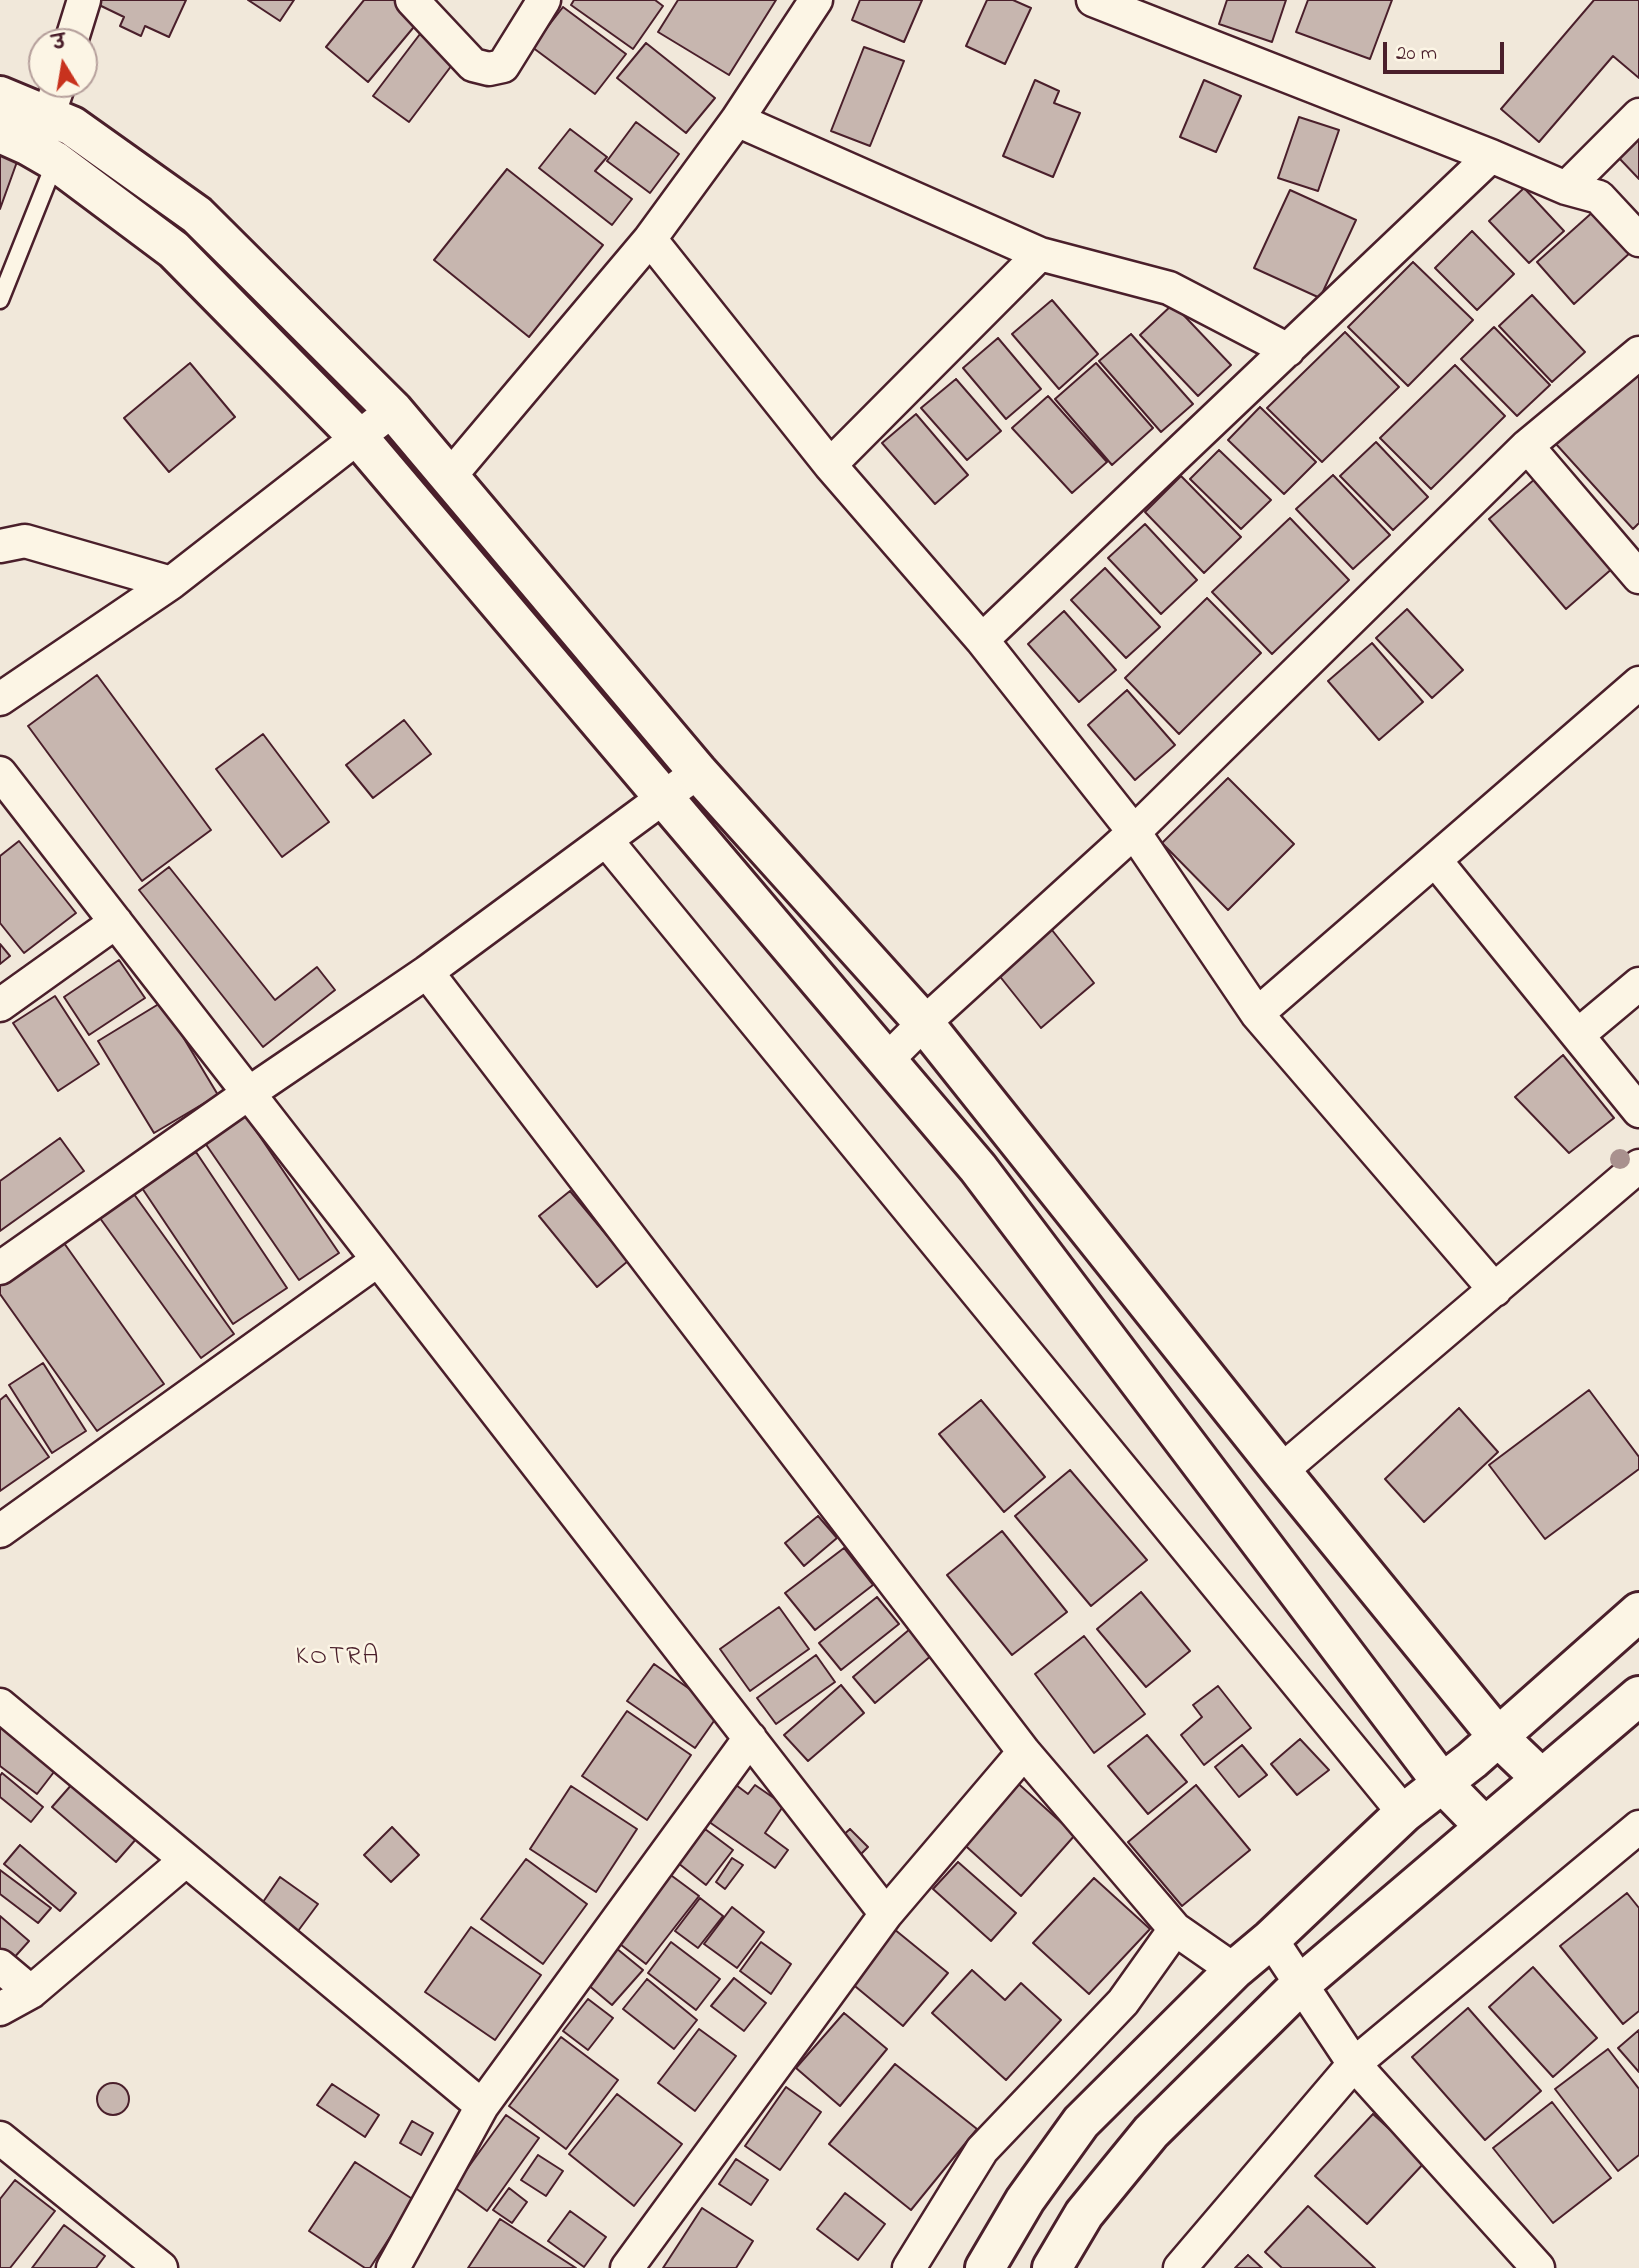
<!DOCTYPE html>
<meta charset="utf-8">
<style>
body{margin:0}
#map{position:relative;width:1639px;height:2268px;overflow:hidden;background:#f1e8da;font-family:"Indie Flower","Playpen Sans Deva",sans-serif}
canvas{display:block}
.north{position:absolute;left:28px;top:28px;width:70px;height:70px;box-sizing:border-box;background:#fcf5e5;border:2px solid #b59f9b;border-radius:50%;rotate:349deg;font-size:19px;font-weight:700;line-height:28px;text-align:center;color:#4a1f2b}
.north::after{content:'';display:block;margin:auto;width:24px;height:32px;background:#c8321e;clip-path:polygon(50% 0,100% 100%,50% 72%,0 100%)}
.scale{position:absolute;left:1383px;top:42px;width:121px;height:32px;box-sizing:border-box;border:4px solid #4a1f2b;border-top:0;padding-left:9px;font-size:21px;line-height:24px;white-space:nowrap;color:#4a1f2b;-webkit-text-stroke:5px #fcf5e5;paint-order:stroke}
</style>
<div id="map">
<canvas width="1639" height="2268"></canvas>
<div class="north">उ</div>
<div class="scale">20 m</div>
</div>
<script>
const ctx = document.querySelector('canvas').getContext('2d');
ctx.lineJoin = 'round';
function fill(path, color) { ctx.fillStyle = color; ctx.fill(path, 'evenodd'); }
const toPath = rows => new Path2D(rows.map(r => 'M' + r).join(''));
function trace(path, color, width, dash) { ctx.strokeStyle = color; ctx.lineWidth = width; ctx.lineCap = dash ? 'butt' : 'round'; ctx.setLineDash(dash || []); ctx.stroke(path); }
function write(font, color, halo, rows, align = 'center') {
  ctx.font = font + ' "Indie Flower",sans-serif'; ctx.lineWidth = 5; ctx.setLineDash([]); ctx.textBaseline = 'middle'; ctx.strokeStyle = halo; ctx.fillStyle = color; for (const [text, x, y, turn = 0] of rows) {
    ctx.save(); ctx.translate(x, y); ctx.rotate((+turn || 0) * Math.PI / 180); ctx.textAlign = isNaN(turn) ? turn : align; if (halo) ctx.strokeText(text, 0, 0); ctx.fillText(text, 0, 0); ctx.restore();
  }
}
const building = toPath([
 [97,0,186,0,169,37,145,26,141,36,120,26,124,17,95,3,97,0],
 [248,0,294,0,280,21,248,0],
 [364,0,404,0,423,16,368,82,326,47,364,0],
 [574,0,655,0,663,6,633,49,571,5,574,0],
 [678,0,776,0,729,75,658,32,678,0],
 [860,0,922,0,904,42,852,20,860,0],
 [987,0,1013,0,1031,8,1005,64,966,46,987,0],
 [1227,0,1286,0,1272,42,1219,24,1227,0],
 [1308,0,1392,0,1370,59,1296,32,1308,0],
 [1594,0,1639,0,1639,78,1613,56,1539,142,1501,109,1594,0],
 [563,7,626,54,595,94,532,47,563,7],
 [420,34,455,61,409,122,373,96,420,34],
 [646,43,715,98,686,133,617,78,646,43],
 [864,47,904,61,870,146,831,131,864,47],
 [1035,80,1059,91,1054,103,1080,113,1053,177,1003,156,1035,80],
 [1204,80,1241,96,1216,152,1180,137,1204,80],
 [1299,117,1339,130,1318,191,1278,178,1299,117],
 [636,122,679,154,650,193,607,161,636,122],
 [570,129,607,157,595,171,632,199,612,225,539,168,570,129],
 [1639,139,1639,179,1619,158,1639,139],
 [0,152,18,159,0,209,0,152],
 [507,169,603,245,529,337,434,260,507,169],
 [1524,188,1564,231,1529,263,1489,221,1524,188],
 [1290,190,1356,220,1320,298,1254,268,1290,190],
 [1595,210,1632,251,1574,304,1537,262,1595,210],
 [1472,231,1514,274,1477,310,1435,268,1472,231],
 [1413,262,1473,320,1408,386,1348,327,1413,262],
 [1532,295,1585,352,1552,382,1499,326,1532,295],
 [1052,300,1098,354,1059,389,1012,334,1052,300],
 [1173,304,1231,365,1198,396,1140,335,1173,304],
 [1494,327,1550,385,1517,416,1461,359,1494,327],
 [1345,332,1399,387,1322,462,1267,408,1345,332],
 [1131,334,1193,404,1161,432,1099,361,1131,334],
 [998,338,1041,389,1006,419,963,368,998,338],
 [190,363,235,417,169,472,124,418,190,363],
 [1096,363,1153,428,1112,465,1055,399,1096,363],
 [1455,365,1505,416,1431,489,1380,438,1455,365],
 [1639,368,1639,523,1633,529,1556,444,1639,368],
 [956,379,1001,431,967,460,921,408,956,379],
 [1048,396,1107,462,1072,493,1012,428,1048,396],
 [1260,407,1316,462,1284,494,1228,440,1260,407],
 [916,414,968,475,935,504,882,443,916,414],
 [1376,442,1428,497,1393,530,1340,476,1376,442],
 [1219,450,1271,500,1241,529,1190,479,1219,450],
 [1333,475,1390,535,1353,569,1296,509,1333,475],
 [1181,476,1241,537,1204,573,1145,512,1181,476],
 [1536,478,1614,567,1566,609,1489,519,1536,478],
 [1290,518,1349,580,1272,654,1212,592,1290,518],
 [1145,524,1197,580,1161,614,1108,558,1145,524],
 [1105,568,1160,627,1126,658,1071,600,1105,568],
 [1207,598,1261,653,1179,734,1125,678,1207,598],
 [1407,609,1463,670,1432,698,1376,638,1407,609],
 [1064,611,1116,670,1079,702,1028,644,1064,611],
 [1372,643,1423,702,1379,740,1328,681,1372,643],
 [97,675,211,830,142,881,28,726,97,675],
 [1127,690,1175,745,1135,780,1088,725,1127,690],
 [404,720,431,754,373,798,346,765,404,720],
 [263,734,329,822,282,857,216,769,263,734],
 [1228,778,1294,844,1228,910,1162,843,1228,778],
 [19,841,76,913,24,953,0,923,0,856,19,841],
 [169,867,275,1000,317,967,335,990,263,1047,139,890,169,867],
 [1048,925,1094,983,1041,1028,994,969,1048,925],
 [0,944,10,956,0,964,0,944],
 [119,960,145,998,89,1035,64,997,119,960],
 [55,996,99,1064,58,1091,13,1023,55,996],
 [162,1002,218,1095,154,1133,98,1041,162,1002],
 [1563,1055,1614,1118,1569,1153,1515,1097,1563,1055],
 [246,1116,339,1253,299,1280,205,1143,246,1116],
 [60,1138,84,1171,0,1231,0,1181,60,1138],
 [196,1152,287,1288,233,1324,142,1188,196,1152],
 [131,1190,234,1334,201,1358,97,1214,131,1190],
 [570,1191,628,1261,597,1287,539,1216,570,1191],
 [59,1236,164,1384,97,1431,0,1294,0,1277,59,1236],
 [43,1363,86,1431,52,1453,9,1385,43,1363],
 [1589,1390,1639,1457,1639,1469,1545,1539,1489,1465,1589,1390],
 [6,1395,49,1457,0,1491,0,1400,6,1395],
 [981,1400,1045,1477,1004,1512,939,1434,981,1400],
 [1459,1408,1498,1452,1424,1522,1385,1479,1459,1408],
 [1070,1470,1147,1560,1091,1606,1015,1516,1070,1470],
 [818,1516,837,1538,804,1566,785,1543,818,1516],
 [1002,1531,1067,1612,1012,1655,947,1575,1002,1531],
 [844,1548,873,1585,815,1630,785,1593,844,1548],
 [1141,1592,1190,1651,1146,1687,1097,1629,1141,1592],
 [877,1597,899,1624,841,1670,819,1643,877,1597],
 [779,1607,809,1649,750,1691,720,1649,779,1607],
 [910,1629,932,1655,875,1703,853,1677,910,1629],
 [1084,1636,1145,1714,1094,1753,1035,1674,1084,1636],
 [816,1655,835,1682,776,1724,757,1698,816,1655],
 [654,1664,721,1711,695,1748,627,1701,654,1664],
 [841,1685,864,1713,808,1761,784,1735,841,1685],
 [1218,1686,1251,1728,1204,1765,1181,1735,1202,1717,1193,1705,1218,1686],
 [627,1711,691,1755,647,1820,582,1776,627,1711],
 [3,1726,57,1768,37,1794,0,1766,0,1729,3,1726],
 [1147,1735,1187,1782,1148,1814,1108,1766,1147,1735],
 [1300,1739,1329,1770,1297,1795,1271,1764,1300,1739],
 [1242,1745,1267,1775,1239,1797,1215,1767,1242,1745],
 [2,1773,43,1807,31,1822,0,1797,0,1776,2,1773],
 [1012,1778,1075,1835,1021,1896,958,1839,1012,1778],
 [732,1782,748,1794,755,1785,784,1805,765,1833,788,1850,775,1868,705,1819,732,1782],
 [73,1783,137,1838,116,1862,52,1807,73,1783],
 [1196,1785,1250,1850,1182,1906,1128,1842,1196,1785],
 [571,1786,637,1829,596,1892,530,1849,571,1786],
 [392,1827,419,1855,391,1882,364,1855,392,1827],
 [705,1829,733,1850,706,1885,678,1863,705,1829],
 [850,1829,868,1847,858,1857,840,1838,850,1829],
 [20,1845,76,1893,60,1911,4,1864,20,1845],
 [732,1858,743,1865,725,1889,716,1882,732,1858],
 [526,1859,587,1904,543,1964,481,1919,526,1859],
 [958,1862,1016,1913,991,1941,933,1889,958,1862],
 [0,1870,51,1908,38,1923,0,1894,0,1870],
 [668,1873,699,1896,646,1964,616,1941,668,1873],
 [280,1877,318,1904,298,1931,261,1905,280,1877],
 [1094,1878,1150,1929,1089,1994,1033,1943,1094,1878],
 [1627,1893,1639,1908,1639,2011,1623,2024,1560,1946,1627,1893],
 [700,1898,723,1916,698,1948,675,1931,700,1898],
 [732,1907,764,1932,737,1968,704,1944,732,1907],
 [0,1916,29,1941,12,1960,0,1949,0,1916],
 [471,1927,541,1975,495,2040,425,1992,471,1927],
 [894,1929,948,1973,903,2026,850,1982,894,1929],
 [671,1942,720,1979,696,2010,648,1973,671,1942],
 [761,1942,791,1964,771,1994,740,1971,761,1942],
 [616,1948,643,1970,612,2005,587,1984,616,1948],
 [1533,1967,1597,2038,1553,2077,1489,2007,1533,1967],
 [972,1970,1005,2000,1021,1983,1061,2020,1006,2080,932,2013,972,1970],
 [734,1978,766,2003,744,2031,711,2006,734,1978],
 [647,1979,697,2020,674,2049,623,2009,647,1979],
 [588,1999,613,2018,588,2050,563,2031,588,1999],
 [1468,2008,1541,2091,1485,2140,1412,2057,1468,2008],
 [844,2013,887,2049,840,2106,796,2068,844,2013],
 [699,2029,736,2056,695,2111,658,2083,699,2029],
 [1639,2030,1639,2072,1618,2048,1639,2030],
 [561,2037,618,2080,566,2149,509,2106,561,2037],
 [1608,2049,1639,2089,1639,2155,1618,2171,1555,2089,1608,2049],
 [895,2064,977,2129,911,2210,829,2144,895,2064],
 '97 2099a16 16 0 1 1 32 0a16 16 0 1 1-32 0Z',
 [332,2084,379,2115,365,2137,317,2105,332,2084],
 [786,2087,821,2112,780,2170,745,2146,786,2087],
 [617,2094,682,2144,634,2206,569,2154,617,2094],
 [1552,2102,1611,2178,1553,2223,1493,2148,1552,2102],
 [1373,2114,1425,2162,1367,2224,1315,2176,1373,2114],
 [506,2115,539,2138,487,2211,454,2187,506,2115],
 [412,2121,433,2133,421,2155,400,2143,412,2121],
 [538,2155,563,2171,546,2196,521,2180,538,2155],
 [736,2159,768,2180,751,2205,719,2184,736,2159],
 [355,2162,414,2200,370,2268,365,2268,309,2231,355,2162],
 [15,2180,55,2211,10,2268,0,2268,0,2199,15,2180],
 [509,2188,527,2202,512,2223,493,2210,509,2188],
 [845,2193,885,2224,858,2260,817,2229,845,2193],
 [1308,2206,1375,2268,1282,2268,1265,2252,1308,2206],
 [702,2208,753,2241,736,2268,663,2268,702,2208],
 [570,2211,606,2237,584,2267,548,2241,570,2211],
 [500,2219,576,2268,468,2268,500,2219],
 [64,2225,105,2256,96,2268,32,2268,64,2225],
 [1248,2255,1262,2268,1235,2268,1248,2255]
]);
const lane = toPath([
 [0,300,56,160]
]);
const street = toPath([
 [412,0,473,65,489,69,503,66,544,0],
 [1093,0,1491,156,1566,188,1599,197,1639,240],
 [71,42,84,0],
 [737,120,1040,254,1169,288,1288,350],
 [40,139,59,84],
 [1566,188,1639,115],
 [650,239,830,465,982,640,1134,832,1257,1014,1495,1290],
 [1527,446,1639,577],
 [830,465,1040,254],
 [451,475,650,239,737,120,816,0],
 [0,546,25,541,171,583],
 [982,640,1491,156],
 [0,699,171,583,393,410],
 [0,773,886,1914],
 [606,840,1404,1813],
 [1435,860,1639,1111],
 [427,972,1024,1752,1175,1929,1234,1970],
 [0,1005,116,922],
 [1257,1014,1639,683],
 [1578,1035,1639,984],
 [887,1060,924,1023,1134,832,1527,446,1639,353],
 [0,1268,249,1093,427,972,698,772],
 [1281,1471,1639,1166],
 [0,1531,378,1260],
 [0,1705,482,2106],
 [1271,1939,1354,2064,1538,2268],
 [0,1966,31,1992],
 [0,2009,31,1992,186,1860],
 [0,2138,161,2268],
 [393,2268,482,2106,750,1738],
 [627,2268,886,1914,1024,1752],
 [909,2268,982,2150,1123,2002,1175,1929],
 [1180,2268,1354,2064,1639,1827]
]);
const secondary = toPath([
 [0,96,72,126,197,215,393,410,698,772,924,1023,1281,1471,1498,1737,1541,1778],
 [0,133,29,146,55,161,174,250,358,437,978,1168,1443,1784,1485,1827],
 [985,2268,1025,2200,1081,2122,1234,1970,1271,1939,1404,1813,1472,1760,1639,1612],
 [1052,2268,1084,2214,1151,2132,1302,1983,1639,1696]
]);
const trees = [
 [1620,1159]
];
const neighbourhoodNames = [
 ["KOTRA",338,1659]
];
fill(building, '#c7b6af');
trace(building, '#4a1f2b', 2);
trace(lane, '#4a1f2b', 21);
trace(street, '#4a1f2b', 37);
trace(secondary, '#4a1f2b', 44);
trace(lane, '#fcf5e5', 16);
trace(street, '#fcf5e5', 32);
trace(secondary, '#fcf5e5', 38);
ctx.fillStyle = '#a9918e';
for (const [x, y] of trees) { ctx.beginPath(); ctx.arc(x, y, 10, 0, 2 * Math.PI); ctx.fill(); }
ctx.letterSpacing = '2px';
write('26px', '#4a1f2b', '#fcf5e5', neighbourhoodNames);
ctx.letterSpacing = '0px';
</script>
